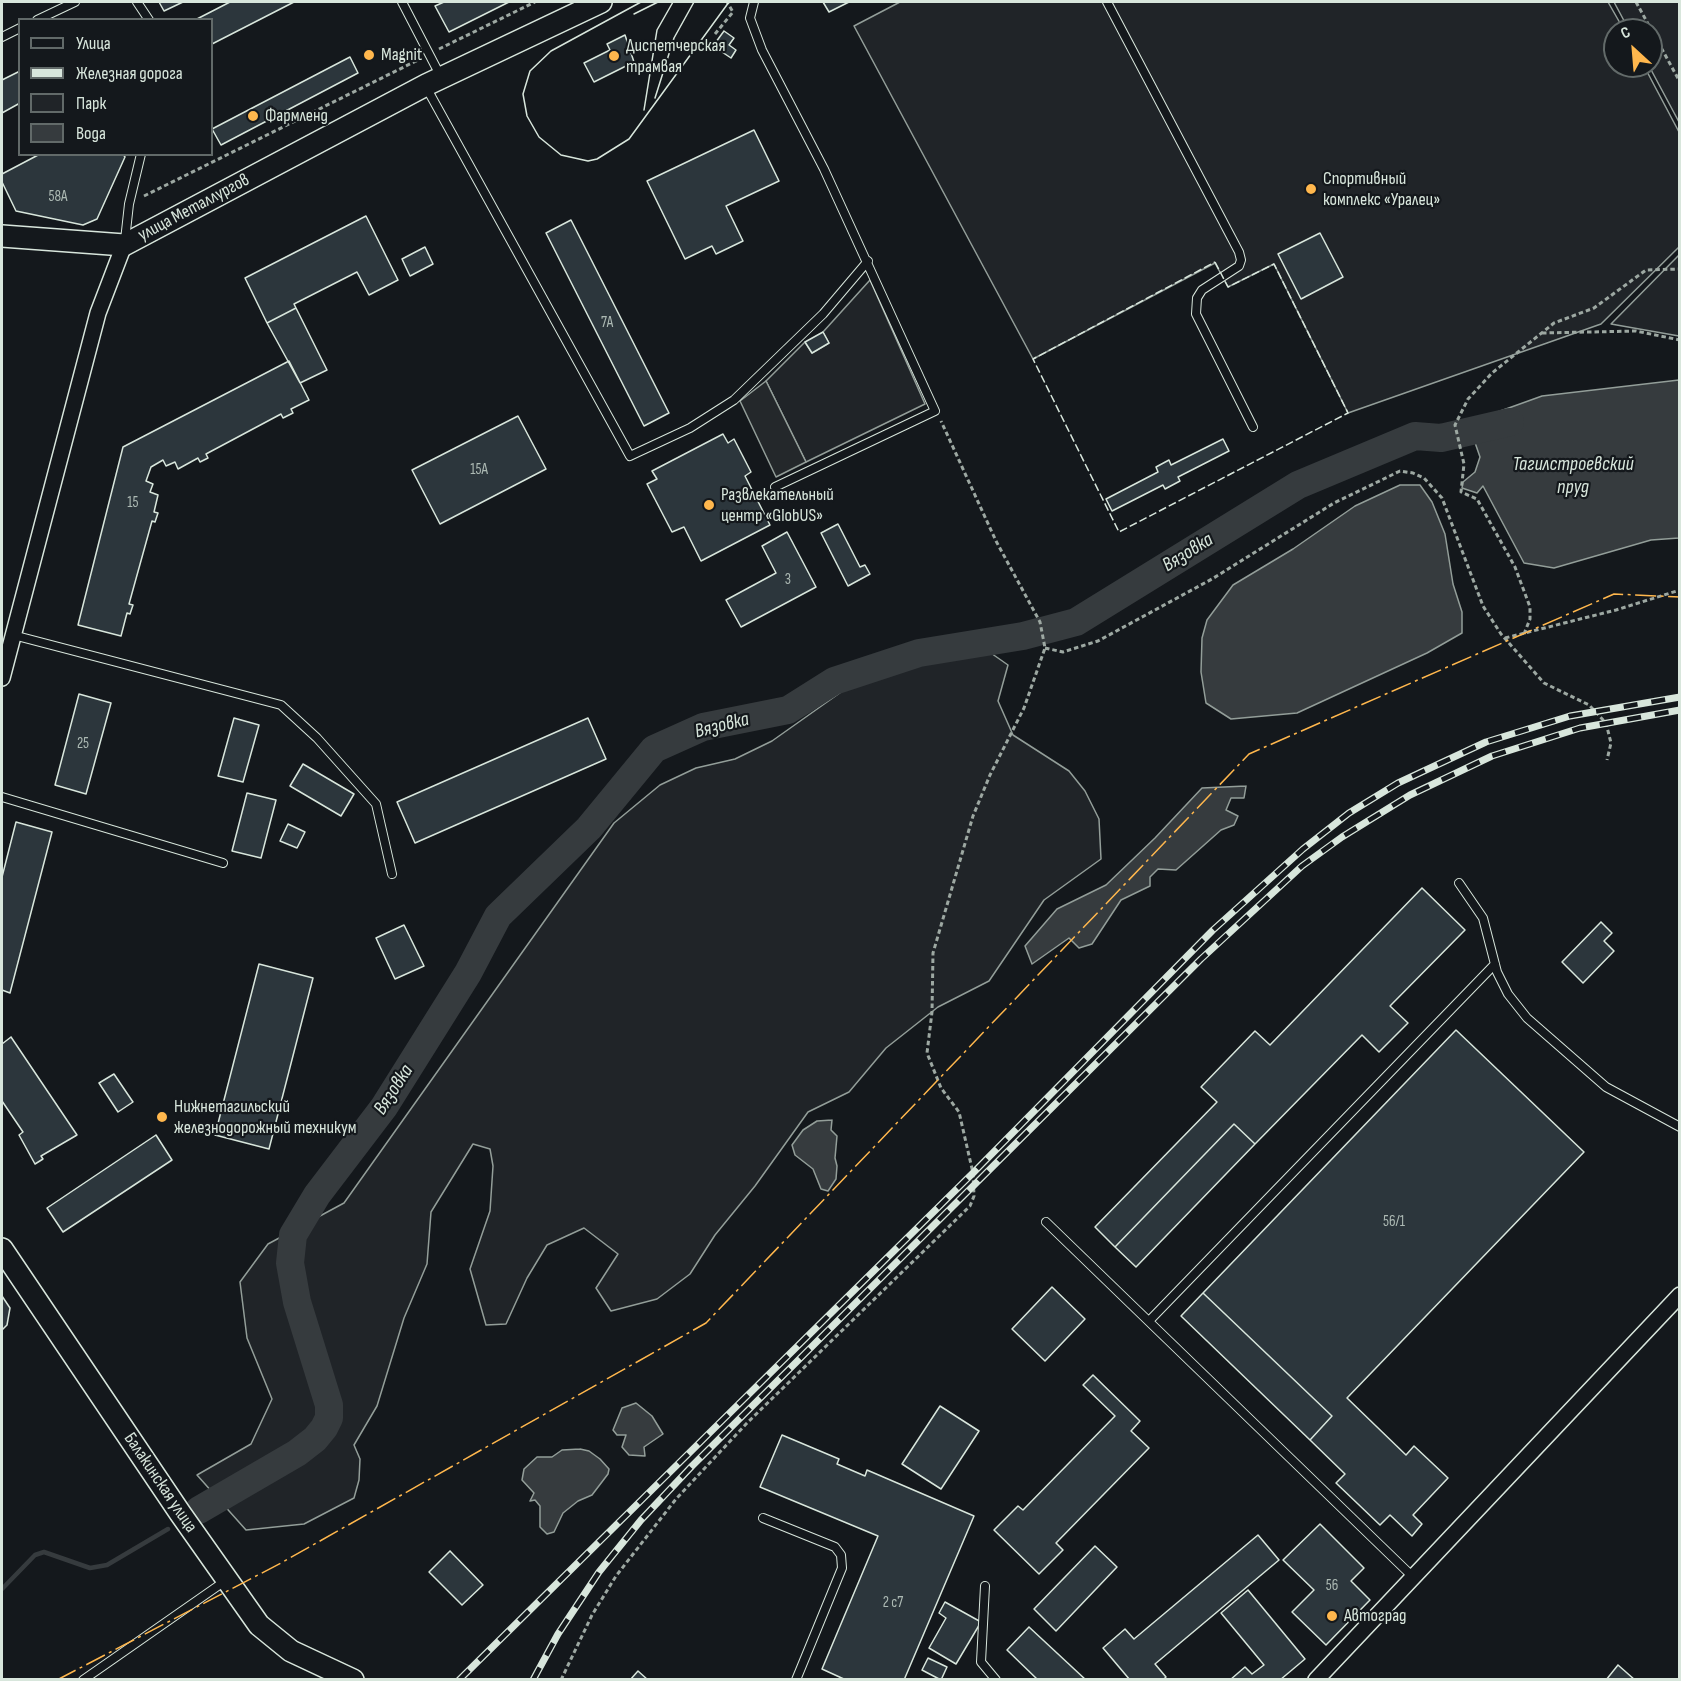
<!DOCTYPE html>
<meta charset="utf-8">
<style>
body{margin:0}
#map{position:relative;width:1681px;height:1681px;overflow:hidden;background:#14181c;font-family:"Sofia Sans Condensed",sans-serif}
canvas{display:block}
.frame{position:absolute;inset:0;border:3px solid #d8e6dc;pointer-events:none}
.legend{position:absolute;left:18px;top:18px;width:195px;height:138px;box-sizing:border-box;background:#14181c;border:2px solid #626a69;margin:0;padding:8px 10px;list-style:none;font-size:18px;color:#d8e6dc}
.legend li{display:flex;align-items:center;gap:12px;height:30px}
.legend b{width:30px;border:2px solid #626a69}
.north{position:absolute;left:1603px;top:18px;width:60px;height:60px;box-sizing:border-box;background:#14181c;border:2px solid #626a69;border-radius:50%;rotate:334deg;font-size:16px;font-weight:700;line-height:24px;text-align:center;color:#d8e6dc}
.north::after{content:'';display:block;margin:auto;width:21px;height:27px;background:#ffb74d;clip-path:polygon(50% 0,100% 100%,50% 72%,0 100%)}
</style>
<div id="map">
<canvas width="1681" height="1681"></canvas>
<div class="frame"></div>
<ul class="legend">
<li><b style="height:8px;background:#14181c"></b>Улица</li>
<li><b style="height:8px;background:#d8e6dc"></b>Железная дорога</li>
<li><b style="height:16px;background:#202428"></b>Парк</li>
<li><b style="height:16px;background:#363b3e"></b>Вода</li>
</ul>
<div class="north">С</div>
</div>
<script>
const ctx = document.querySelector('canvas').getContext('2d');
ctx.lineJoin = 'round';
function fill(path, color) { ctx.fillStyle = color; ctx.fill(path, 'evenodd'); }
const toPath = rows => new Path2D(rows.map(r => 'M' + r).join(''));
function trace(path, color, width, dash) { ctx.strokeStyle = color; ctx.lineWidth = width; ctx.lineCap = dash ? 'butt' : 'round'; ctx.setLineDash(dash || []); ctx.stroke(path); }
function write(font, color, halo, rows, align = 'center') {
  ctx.font = font + ' "Sofia Sans Condensed",sans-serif'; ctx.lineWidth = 4.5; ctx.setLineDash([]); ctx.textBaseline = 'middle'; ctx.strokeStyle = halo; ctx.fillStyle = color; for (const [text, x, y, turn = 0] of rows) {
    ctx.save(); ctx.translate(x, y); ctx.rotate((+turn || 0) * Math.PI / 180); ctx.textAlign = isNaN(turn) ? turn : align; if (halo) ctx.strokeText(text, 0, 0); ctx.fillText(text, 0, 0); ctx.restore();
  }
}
const green = toPath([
 [900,2,1608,2,1624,30,1615,30,1615,66,1644,66,1679,132,1679,247,1601,324,1348,413,1274,264,1228,287,1215,263,1033,359,854,26,900,2],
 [1614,2,1679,2,1679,122,1649,66,1651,30,1629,30,1614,2],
 [1679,255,1679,336,1611,324,1679,255],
 [870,280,925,404,806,462,766,381,805,342,812,353,829,343,823,332,870,280],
 [988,651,1008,665,998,701,1013,735,1069,771,1085,791,1099,819,1101,859,1044,900,989,981,938,1007,886,1048,849,1092,808,1112,755,1186,715,1235,690,1274,657,1299,611,1311,596,1288,618,1254,584,1228,547,1245,527,1278,506,1324,486,1325,470,1269,490,1211,493,1166,490,1149,473,1144,431,1212,427,1264,404,1318,377,1406,354,1445,360,1459,359,1480,354,1498,304,1524,246,1530,197,1475,251,1444,272,1399,247,1338,240,1282,268,1244,344,1203,614,823,660,785,696,768,735,759,772,741,868,673,918,666,965,654,988,651]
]);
const parking = toPath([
 [766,381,806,462,776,477,740,401,766,381]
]);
const water = toPath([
 [1679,380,1679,538,1651,540,1554,568,1524,563,1483,486,1477,493,1462,488,1463,482,1475,472,1480,457,1472,434,1474,428,1492,414,1542,396,1679,380],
 [1400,485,1420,485,1432,502,1445,534,1453,584,1462,612,1462,633,1427,653,1297,713,1231,719,1206,703,1201,672,1202,638,1207,620,1233,585,1293,549,1355,506,1400,485],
 [1246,786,1244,798,1231,798,1226,810,1238,816,1234,825,1221,830,1176,870,1158,869,1150,877,1150,886,1121,900,1092,944,1079,948,1069,938,1032,964,1025,946,1057,909,1106,885,1155,838,1202,788,1246,786],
 [832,1120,831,1130,837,1136,835,1158,837,1166,836,1179,828,1191,821,1189,813,1169,795,1155,792,1145,803,1130,817,1121,832,1120],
 [636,1403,652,1416,663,1434,644,1447,645,1456,629,1455,622,1447,626,1435,617,1435,613,1430,622,1408,636,1403],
 [580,1449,589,1451,600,1459,609,1469,608,1474,592,1495,578,1501,563,1513,554,1532,547,1534,540,1527,540,1506,535,1500,530,1501,534,1493,522,1480,524,1469,537,1457,552,1457,562,1450,580,1449]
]);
const stream = toPath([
 [2,1589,35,1555,44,1552,90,1568,107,1565,168,1529]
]);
const river = toPath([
 [199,1510,297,1453,315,1439,324,1428,329,1418,329,1405,297,1302,290,1263,293,1235,317,1195,384,1107,468,973,498,916,589,828,654,749,703,727,788,710,834,681,919,653,1023,636,1076,622,1298,485,1415,436,1441,438,1510,422]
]);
const building = toPath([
 [159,2,183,2,164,11,159,2],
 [230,2,294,2,212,44,212,20,195,20,230,2],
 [444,2,509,2,449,32,435,6,444,2],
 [823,2,849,2,829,12,823,2],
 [724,31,734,38,729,45,736,50,731,58,713,46,724,31],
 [625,35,634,62,594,82,584,63,610,50,607,44,625,35],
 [350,57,358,73,221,145,212,129,350,57],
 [20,71,20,103,2,113,2,80,20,71],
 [754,130,779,181,726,206,743,241,716,254,712,246,685,259,647,181,754,130],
 [40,154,123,154,125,157,97,219,83,225,16,211,2,182,2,174,40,154],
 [366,216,398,280,369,295,357,272,294,304,296,308,267,323,245,278,366,216],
 [571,220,669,413,644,426,546,233,571,220],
 [1320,233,1343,277,1301,299,1278,254,1320,233],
 [425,247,433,264,410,276,402,259,425,247],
 [296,308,327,370,300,383,267,323,296,308],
 [823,332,829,343,812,353,805,342,823,332],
 [289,361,309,400,291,409,293,413,283,418,281,414,206,454,208,458,200,462,198,458,178,469,175,462,166,466,163,460,151,467,146,481,153,484,150,492,158,495,154,512,158,513,155,522,152,521,129,604,133,605,130,614,127,613,121,636,78,625,123,447,289,361],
 [518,416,546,469,440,524,412,470,518,416],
 [723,434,728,443,734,439,751,472,745,476,770,525,701,561,684,527,672,532,647,484,657,479,652,471,723,434],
 [1223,439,1229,451,1178,477,1180,481,1165,489,1163,485,1112,511,1106,499,1158,472,1156,467,1169,460,1171,465,1223,439],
 [838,524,860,567,865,565,870,574,848,586,821,533,838,524],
 [787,532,816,587,741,627,726,600,776,573,762,546,787,532],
 [79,694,111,703,86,794,55,785,79,694],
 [234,718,259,725,243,782,218,776,234,718],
 [588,718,606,759,415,843,397,802,588,718],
 [303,764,354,794,341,816,290,786,303,764],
 [247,793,276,800,261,858,232,851,247,793],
 [16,822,52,832,10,993,2,990,2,877,16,822],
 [288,824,305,832,297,848,280,841,288,824],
 [1422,888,1465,930,1390,1006,1408,1023,1379,1052,1362,1035,1255,1144,1234,1124,1115,1247,1095,1227,1217,1102,1201,1087,1255,1031,1270,1045,1422,888],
 [1601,922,1612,933,1604,941,1614,951,1583,983,1562,962,1601,922],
 [404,925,424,966,395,979,376,938,404,925],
 [259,964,313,978,269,1149,215,1135,259,964],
 [1456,1030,1584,1152,1347,1398,1406,1455,1414,1446,1448,1478,1413,1515,1422,1524,1412,1536,1390,1515,1380,1525,1336,1483,1345,1474,1310,1440,1332,1416,1203,1293,1456,1030],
 [11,1037,77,1135,41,1156,43,1159,35,1164,19,1135,23,1132,2,1101,2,1044,11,1037],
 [114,1074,133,1102,118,1112,99,1083,114,1074],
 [1234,1124,1255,1144,1136,1267,1115,1247,1234,1124],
 [156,1135,172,1160,63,1232,47,1208,156,1135],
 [1052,1287,1085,1319,1045,1361,1012,1329,1052,1287],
 [1203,1293,1332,1416,1310,1440,1181,1316,1203,1293],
 [2,1296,10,1308,7,1325,2,1330,2,1296],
 [1093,1375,1140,1421,1131,1431,1149,1448,1056,1543,1063,1550,1039,1574,994,1530,1018,1506,1023,1510,1115,1416,1083,1385,1093,1375],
 [940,1406,979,1431,941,1489,902,1464,940,1406],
 [782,1435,839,1459,837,1464,865,1476,867,1470,974,1516,904,1680,846,1680,822,1669,878,1536,760,1487,782,1435],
 [1320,1524,1364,1568,1351,1581,1370,1600,1326,1645,1292,1612,1314,1590,1283,1560,1320,1524],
 [1258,1535,1279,1560,1155,1664,1166,1677,1163,1680,1130,1680,1103,1648,1125,1629,1134,1639,1258,1535],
 [1095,1546,1117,1567,1056,1631,1034,1609,1095,1546],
 [450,1551,483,1585,462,1605,429,1572,450,1551],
 [1248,1590,1305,1659,1280,1680,1230,1680,1245,1667,1252,1674,1264,1665,1221,1613,1248,1590],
 [945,1602,981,1622,956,1664,929,1648,946,1618,939,1613,945,1602],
 [1029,1627,1086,1680,1038,1680,1007,1650,1029,1627],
 [928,1658,947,1667,941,1680,922,1670,928,1658],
 [1618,1665,1635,1680,1606,1680,1618,1665],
 [638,1671,648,1680,630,1680,638,1671]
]);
const path = toPath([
 [1636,2,1680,82],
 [715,34,733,12,727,2],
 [439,49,535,2],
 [144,196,420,59],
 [1542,333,1636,331,1680,340],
 [1524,634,1530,619,1530,607,1515,567,1477,499,1461,492,1464,464,1455,425,1468,399,1492,373,1554,323,1594,308,1646,270,1680,269],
 [1505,638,1616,610,1680,590],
 [1045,648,1063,652,1098,641,1212,579,1334,503,1400,471,1413,473,1424,478,1442,498,1483,606,1501,634,1544,683,1589,705,1606,723,1611,743,1607,760],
 [561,1680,592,1615,616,1576,676,1499,747,1423,970,1206,974,1196,973,1173,959,1112,941,1088,927,1053,932,1012,933,953,973,816,990,775,1024,708,1045,648,1040,622,996,541,941,421]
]);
const lane = toPath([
 [137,2,149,20],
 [402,2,441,77],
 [754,2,750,18,762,50,824,169,935,411,775,487],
 [1107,2,1239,252,1241,260,1239,266,1202,290,1197,298,1196,314,1253,427],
 [37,20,75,2],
 [2,37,20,28],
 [426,87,630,456,690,428,734,400,823,314,868,261],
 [125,240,129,204,141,154],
 [13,635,281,705,317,738,376,804,392,874],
 [2,797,223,863],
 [1459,883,1483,918,1497,972,1508,994,1527,1018,1606,1087,1680,1127],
 [1046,1222,1412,1576],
 [1149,1321,1495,964],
 [763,1518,835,1547,841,1555,842,1568,796,1680],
 [985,1586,981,1662,996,1680],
 [83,1680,225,1581]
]);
const street = toPath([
 [2,678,98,313,124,245],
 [1316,1680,1680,1295]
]);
const secondary = toPath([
 [2,236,124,245,426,85,601,2],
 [2,1249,180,1513,259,1625,291,1651,353,1680]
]);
const tram = toPath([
 [641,2,551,51,530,71,523,94,527,116,539,137,561,155,588,161,597,159,629,139,729,2],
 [634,14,658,2],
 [655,98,674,38,694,2],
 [644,110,657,30,673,2]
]);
const rail = toPath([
 [459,1680,973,1173,1213,930,1303,849,1349,813,1398,783,1486,742,1570,716,1680,697],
 [533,1680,558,1634,599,1572,641,1520,692,1466,1201,959,1302,866,1342,837,1410,795,1492,756,1580,728,1680,710]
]);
const fence = toPath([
 [1215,262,1228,287,1274,264,1348,413,1119,532,1033,359,1215,262]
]);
const power = toPath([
 [57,1680,281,1563,706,1323,1249,754,1614,594,1680,597]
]);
const markers = [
 [369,55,6,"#ffb74d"],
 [614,56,6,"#ffb74d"],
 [253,116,6,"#ffb74d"],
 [1311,189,6,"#ffb74d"],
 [709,505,6,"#ffb74d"],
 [162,1117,6,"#ffb74d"],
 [1332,1616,6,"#ffb74d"]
];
const numberNames = [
 ["58А",58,197],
 ["7А",607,323],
 ["15А",479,470],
 ["15",133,503],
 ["3",788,580],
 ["25",83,744],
 ["56/1",1394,1222],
 ["56",1332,1586],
 ["2 с7",893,1603]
];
const poiNames = [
 ["Диспетчерская",626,46],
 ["трамвая",626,67],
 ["Magnit",381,55],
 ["Фармленд",265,116],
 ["Спортивный",1323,179],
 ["комплекс «Уралец»",1323,200],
 ["Развлекательный",721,495],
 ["центр «GlobUS»",721,516],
 ["Нижнетагильский",174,1107],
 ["железнодорожный техникум",174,1128],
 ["Автоград",1344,1616]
];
const streetNames = [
 ["улица Металлургов",194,208,-28],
 ["Балакинская улица",160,1483,56]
];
const waterNames = [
 ["Тагилстроевский",1573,465],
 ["пруд",1573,488],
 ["Вязовка",1188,553,-32],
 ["Вязовка",722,726,-14],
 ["Вязовка",394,1090,-57]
];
fill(green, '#202428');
trace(green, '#939e99', 1.5);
fill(parking, '#24282b');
trace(parking, '#939e99', 1.5);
fill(water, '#363b3e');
trace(water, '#939e99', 1.5);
trace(stream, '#363b3e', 4.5);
trace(river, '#363b3e', 28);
fill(building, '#2c363c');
trace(building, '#d8e6dc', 1.5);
trace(lane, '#d8e6dc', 10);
trace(street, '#d8e6dc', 18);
trace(secondary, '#d8e6dc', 24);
trace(path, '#9da8a2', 3, [4.5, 3]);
trace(lane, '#14181c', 8);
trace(street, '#14181c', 15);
trace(secondary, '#14181c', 21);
trace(tram, '#d8e6dc', 1.5);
trace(rail, '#d8e6dc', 7);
trace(rail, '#14181c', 4.5, [14]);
trace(fence, '#d8e6dc', 1.5, [8, 3]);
trace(power, '#ffb74d', 1.5, [21, 4.5, 3, 4.5]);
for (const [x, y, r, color] of markers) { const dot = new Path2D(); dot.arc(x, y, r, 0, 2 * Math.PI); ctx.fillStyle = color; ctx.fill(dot); trace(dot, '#14181c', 2); }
write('15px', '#adbab4', null, numberNames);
write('18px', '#d8e6dc', '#14181c', poiNames, 'left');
write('18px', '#d8e6dc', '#14181c', streetNames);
write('italic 20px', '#d8e6dc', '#14181c', waterNames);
</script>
